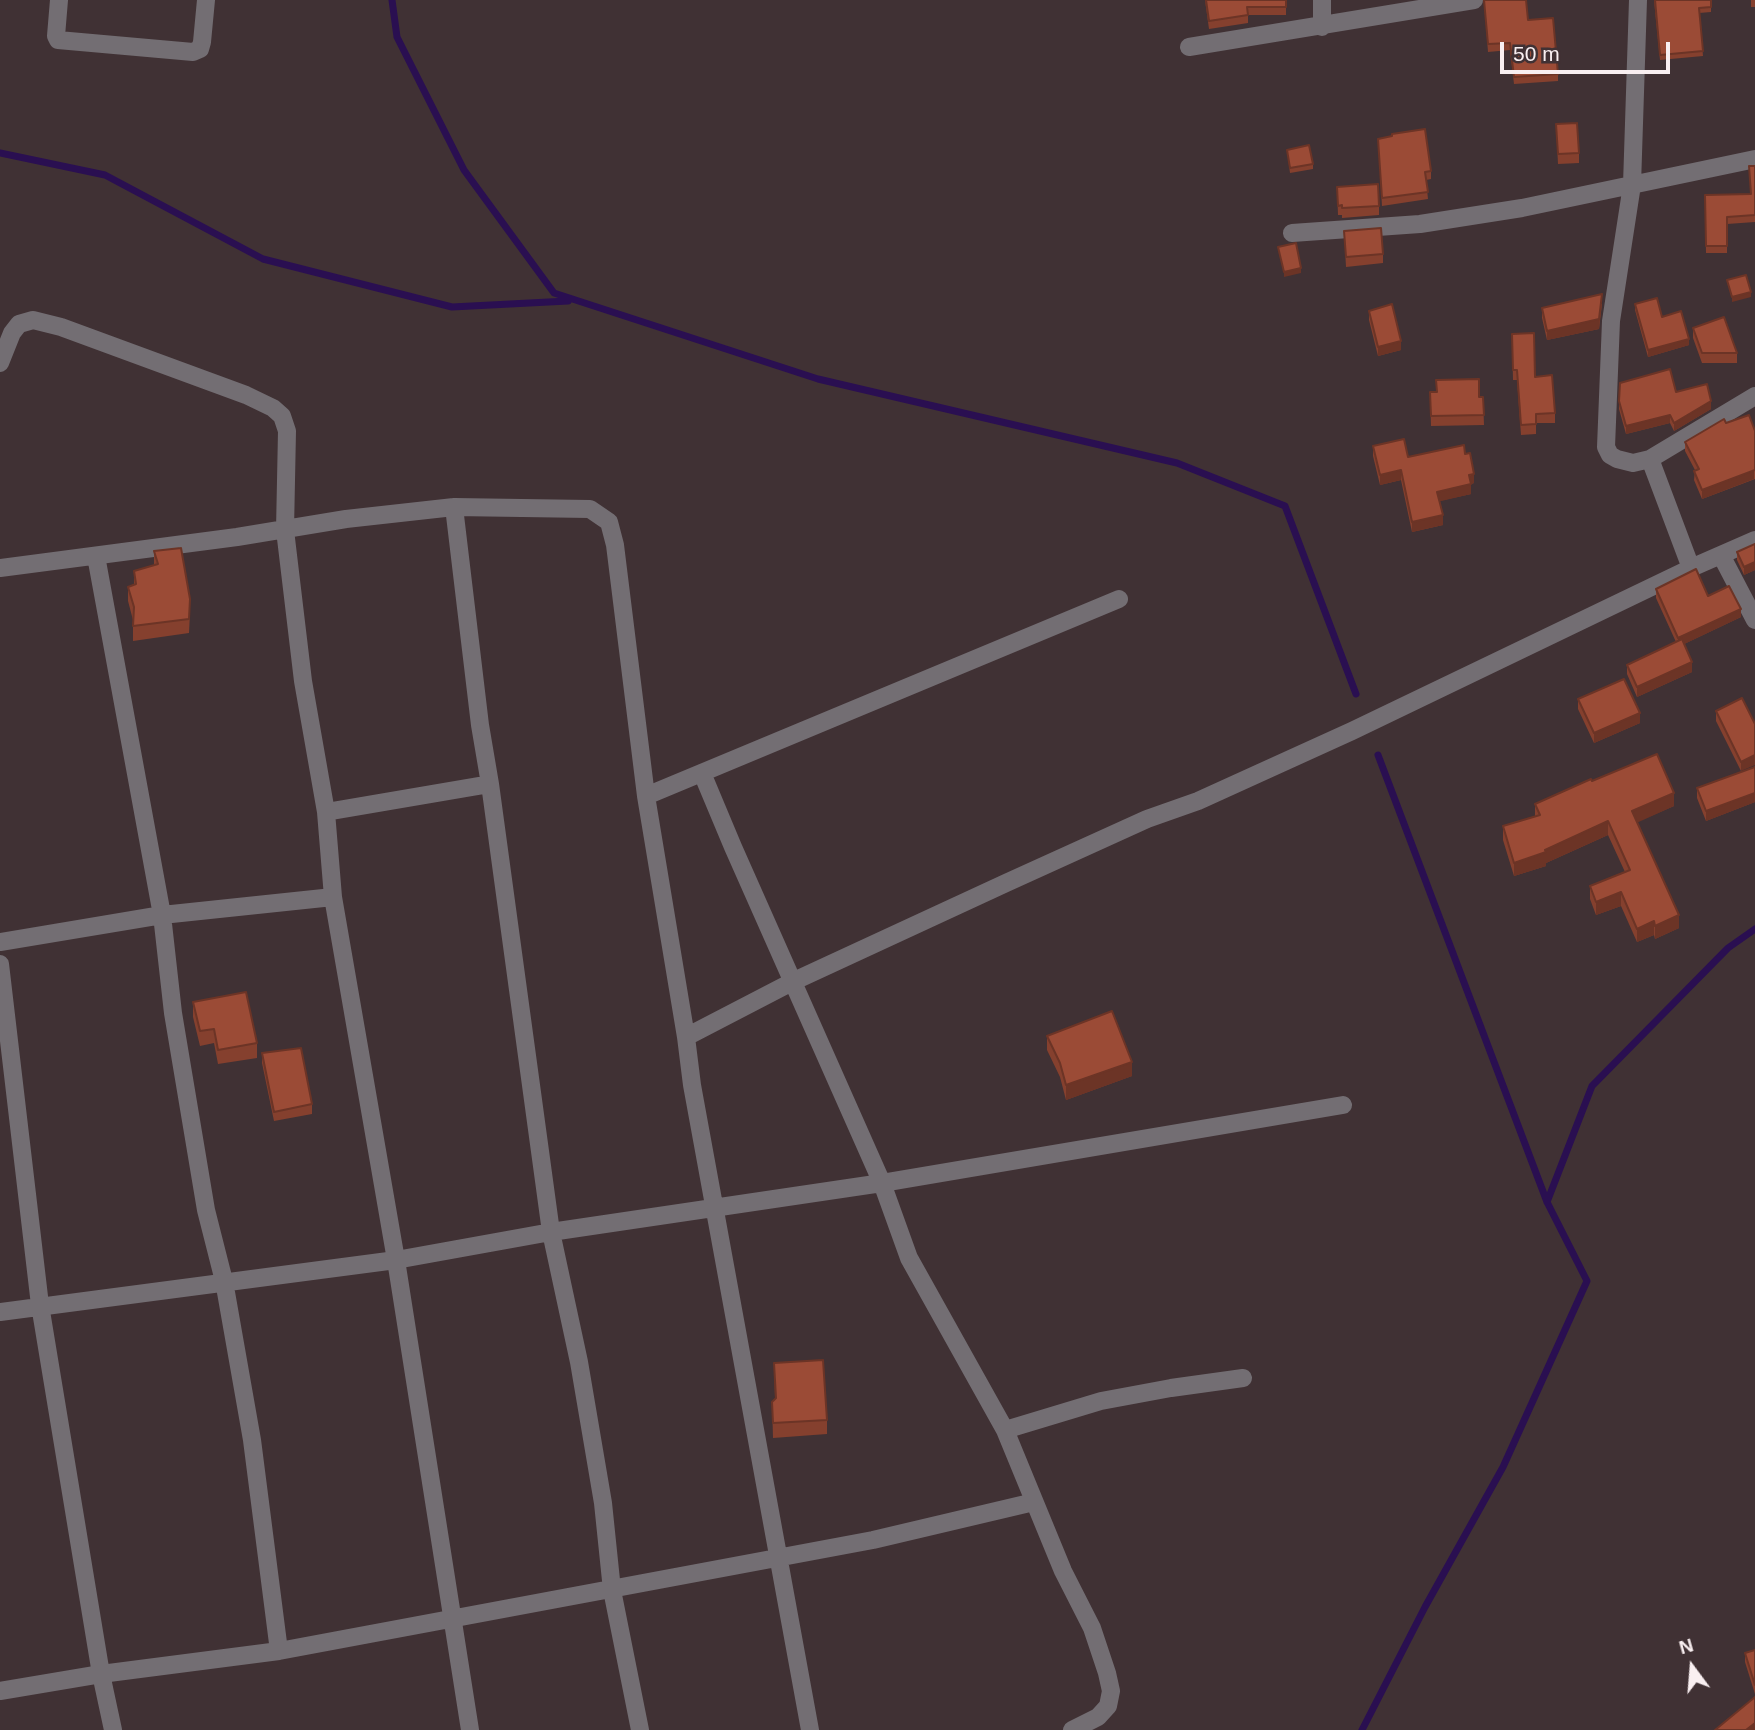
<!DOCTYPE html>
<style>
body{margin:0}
#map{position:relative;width:1755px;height:1730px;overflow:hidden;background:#403134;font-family:Helvetica,sans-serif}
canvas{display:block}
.north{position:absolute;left:1657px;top:1632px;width:70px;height:70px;-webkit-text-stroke:5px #403134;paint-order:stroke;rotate:344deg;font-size:19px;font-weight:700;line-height:28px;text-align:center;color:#f9eff1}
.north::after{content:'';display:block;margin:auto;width:24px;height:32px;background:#f9eff1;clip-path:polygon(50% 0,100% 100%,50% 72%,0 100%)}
.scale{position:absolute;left:1500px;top:42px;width:170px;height:32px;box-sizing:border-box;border:4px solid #f9eff1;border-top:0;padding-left:9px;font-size:21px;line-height:24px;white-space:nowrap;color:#f9eff1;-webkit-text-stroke:5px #403134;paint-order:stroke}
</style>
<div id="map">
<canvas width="1755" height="1730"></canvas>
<div class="north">N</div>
<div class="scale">50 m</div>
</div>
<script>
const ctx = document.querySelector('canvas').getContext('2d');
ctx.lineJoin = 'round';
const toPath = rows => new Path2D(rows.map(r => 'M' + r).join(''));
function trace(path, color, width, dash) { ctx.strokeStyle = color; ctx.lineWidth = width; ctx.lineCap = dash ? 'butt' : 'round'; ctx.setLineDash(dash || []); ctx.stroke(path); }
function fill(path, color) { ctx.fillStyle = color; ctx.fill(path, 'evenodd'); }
const stream = toPath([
 [392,0,397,37,464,170,554,293,818,379,1177,463,1285,506,1356,694],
 [0,153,105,175,263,259,452,307,568,301],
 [1547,1202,1592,1086,1728,948,1755,929],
 [1362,1730,1425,1607,1503,1467,1587,1281,1547,1202,1378,755]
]);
const street = toPath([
 [59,0,56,36,58,40,193,52,200,49,202,42,206,0],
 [1638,0,1632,185,1611,321,1606,447,1610,455,1617,459,1633,463,1650,459],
 [1322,27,1322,0],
 [1189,47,1474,0],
 [1292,233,1420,224,1522,208,1755,159],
 [0,363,12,333,19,324,33,320,61,327,246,395,273,408,282,416,287,431,285,530,303,681,326,812,333,897,396,1260,470,1730],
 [454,507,480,725,490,784,551,1232,579,1362,603,1503,612,1590,640,1730],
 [1721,555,1755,620],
 [96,556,162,915,173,1013,206,1210,224,1281,252,1440,279,1651],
 [0,568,237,537,346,519,454,507,590,509,609,522,615,545,646,796,686,1037,692,1085,810,1730],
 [1691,568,1650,459,1755,396],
 [702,773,733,847,882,1183,909,1258,1005,1430,1063,1571,1092,1628,1107,1673,1111,1691,1108,1706,1098,1717,1072,1730],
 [646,796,1119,599],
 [326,812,490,784],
 [0,942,162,915,333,897],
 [0,964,40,1305,101,1674,113,1730],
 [686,1037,792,982,1006,883,1147,819,1198,801,1352,731,1691,568,1755,540],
 [0,1312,396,1260,551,1232,882,1183,1343,1105],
 [1005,1430,1101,1401,1171,1388,1243,1378],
 [0,1691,101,1674,279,1651,873,1540,1034,1502]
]);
const wall = toPath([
 [1205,0,1286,0,1286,15,1248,15,1248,23,1209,29],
 [1484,0,1528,20,1558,74,1558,81,1514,84,1510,50,1488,52],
 [1654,0,1711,0,1711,12,1699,13,1703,56,1660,60],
 [1751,0,1755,0,1755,7,1751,7],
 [1556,124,1579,153,1579,163,1558,164],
 [1378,139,1431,171,1431,179,1426,180,1428,199,1382,206],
 [1287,150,1313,164,1313,169,1290,173],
 [1749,166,1755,166,1755,222,1727,224,1727,253,1706,253,1705,195,1751,194],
 [1337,187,1379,206,1379,215,1342,218,1342,215,1338,215],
 [1344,231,1383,254,1383,263,1346,267],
 [1602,304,1599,329,1547,340,1542,318,1542,308],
 [1635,304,1662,317,1689,345,1648,357,1635,310],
 [1369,311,1401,350,1378,356,1369,320],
 [1693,328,1737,353,1737,363,1702,363,1693,338],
 [1512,334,1555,413,1555,423,1536,423,1536,434,1521,435,1517,380,1513,380],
 [1620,383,1676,392,1711,409,1674,431,1670,423,1626,434,1619,409],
 [1430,392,1483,397,1484,425,1431,426],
 [1726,423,1755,431,1755,479,1702,499,1694,480,1695,470,1685,451,1685,442],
 [1373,446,1408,457,1465,454,1474,483,1471,484,1471,494,1439,501,1443,525,1412,532,1401,480,1380,485,1373,456],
 [1755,544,1755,570,1744,575,1737,560,1737,552],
 [154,551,190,613,189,633,133,641,133,620,128,601,128,587,134,584,134,571,154,565],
 [1656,589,1708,596,1741,617,1684,644,1692,672,1637,697,1627,674,1627,665,1676,642,1656,598],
 [1742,698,1741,771,1716,721,1716,711],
 [1578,699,1640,723,1594,743,1578,709],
 [1755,767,1755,802,1706,821,1697,798,1697,788],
 [1592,781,1674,806,1637,822,1679,928,1655,939,1654,935,1637,942,1621,906,1596,915,1590,899,1590,886,1625,872,1608,835,1546,863,1546,866,1514,876,1503,840,1503,826,1535,816,1535,804],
 [193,1002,257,1043,257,1058,218,1064,214,1043,200,1046,193,1017],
 [1047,1036,1132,1076,1066,1100,1060,1077,1047,1050],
 [262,1053,312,1104,312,1114,274,1121,262,1063],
 [774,1363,827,1420,827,1434,773,1438,772,1402,775,1399],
 [1755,1650,1755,1694,1745,1662,1745,1653]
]);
const shadedWall = toPath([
 [1301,268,1301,273,1284,277,1284,272],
 [1751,292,1751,297,1732,302,1732,297],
 [1602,294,1599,329,1547,340,1547,331],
 [1689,339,1689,345,1648,357,1648,350],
 [1401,341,1401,350,1378,356,1378,347],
 [1711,401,1711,409,1674,431,1674,423],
 [1670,415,1670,423,1626,434,1626,426],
 [1401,470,1401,480,1380,485,1380,475],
 [1754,470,1754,479,1702,499,1702,490],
 [1474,474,1474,483,1471,484,1471,494,1437,502,1437,492],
 [1443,515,1443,525,1412,532,1412,522],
 [1755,562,1755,570,1744,575,1744,567],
 [1741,609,1741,617,1678,647,1678,638],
 [1692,662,1692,672,1637,697,1637,687],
 [1640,713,1640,723,1594,743,1594,733],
 [1755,755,1755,765,1741,771,1741,762],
 [1674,793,1674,806,1632,825,1632,811],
 [1755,793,1755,802,1706,821,1706,811],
 [1608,821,1608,835,1546,863,1546,866,1514,876,1514,863],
 [1621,892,1621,906,1596,915,1596,902],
 [1679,915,1679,928,1655,939,1655,926],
 [1654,921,1654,935,1637,942,1637,929],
 [1132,1062,1132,1076,1066,1100,1066,1085],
 [1755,1723,1755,1730,1746,1730]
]);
const building = toPath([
 [1206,0,1286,0,1286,7,1247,7,1248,15,1209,21,1206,0],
 [1484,0,1526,0,1528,20,1553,18,1558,74,1514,77,1510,43,1488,44,1484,0],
 [1655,0,1711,0,1711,7,1699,8,1703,51,1660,55,1655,0],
 [1577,123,1579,153,1558,154,1556,124,1577,123],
 [1425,129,1431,171,1425,172,1428,192,1382,198,1378,139,1392,136,1392,134,1425,129],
 [1309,145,1313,164,1290,168,1287,150,1309,145],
 [1749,166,1755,166,1755,215,1727,217,1727,246,1706,246,1705,195,1751,194,1749,166],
 [1378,184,1379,206,1342,208,1342,205,1338,206,1337,187,1378,184],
 [1381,228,1383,254,1346,257,1344,231,1381,228],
 [1296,243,1301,268,1284,272,1278,247,1296,243],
 [1746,275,1751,292,1732,297,1727,280,1746,275],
 [1602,294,1599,319,1547,331,1542,308,1602,294],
 [1657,298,1662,317,1681,311,1689,339,1648,350,1635,304,1657,298],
 [1392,304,1401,341,1378,347,1369,311,1392,304],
 [1724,317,1737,353,1702,353,1693,328,1724,317],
 [1534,333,1535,377,1552,375,1555,413,1536,414,1536,424,1521,425,1517,370,1513,370,1512,334,1534,333],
 [1670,369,1676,392,1707,384,1711,401,1674,423,1670,415,1626,426,1619,401,1620,383,1670,369],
 [1479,379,1479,397,1483,397,1484,415,1431,416,1430,392,1437,392,1436,380,1479,379],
 [1749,415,1755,431,1755,470,1702,490,1694,471,1699,469,1685,442,1724,419,1726,423,1749,415],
 [1404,439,1408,457,1464,445,1465,454,1470,453,1474,474,1469,475,1471,484,1437,492,1443,515,1412,522,1401,470,1380,475,1373,446,1404,439],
 [1755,544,1755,562,1744,567,1737,552,1755,544],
 [181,548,190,599,189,619,133,626,134,607,128,587,136,584,134,571,158,564,154,551,181,548],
 [1696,569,1708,596,1729,586,1741,609,1678,638,1656,589,1696,569],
 [1682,639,1692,662,1637,687,1627,665,1682,639],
 [1624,679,1640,713,1594,733,1578,699,1624,679],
 [1742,698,1755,724,1755,755,1741,762,1716,711,1742,698],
 [1657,754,1674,793,1632,811,1679,915,1655,926,1654,921,1637,929,1621,892,1596,902,1590,886,1630,870,1608,821,1545,850,1546,852,1514,863,1503,826,1540,815,1535,804,1591,779,1592,781,1657,754],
 [1755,767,1755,793,1706,811,1697,788,1755,767],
 [246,992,257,1043,218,1050,214,1029,200,1031,193,1002,246,992],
 [1112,1011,1132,1062,1066,1085,1060,1063,1047,1036,1112,1011],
 [301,1048,312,1104,274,1112,262,1053,301,1048],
 [823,1360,827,1420,773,1423,772,1402,776,1398,774,1363,823,1360],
 [1755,1650,1755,1685,1745,1653,1755,1650],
 [1755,1697,1755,1723,1746,1730,1715,1730,1755,1697]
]);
trace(stream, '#2a0f51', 7);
trace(street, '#736e73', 18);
fill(wall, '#85402e');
fill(shadedWall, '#6c3426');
fill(building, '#9b4b36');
trace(building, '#6c3426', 2);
</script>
